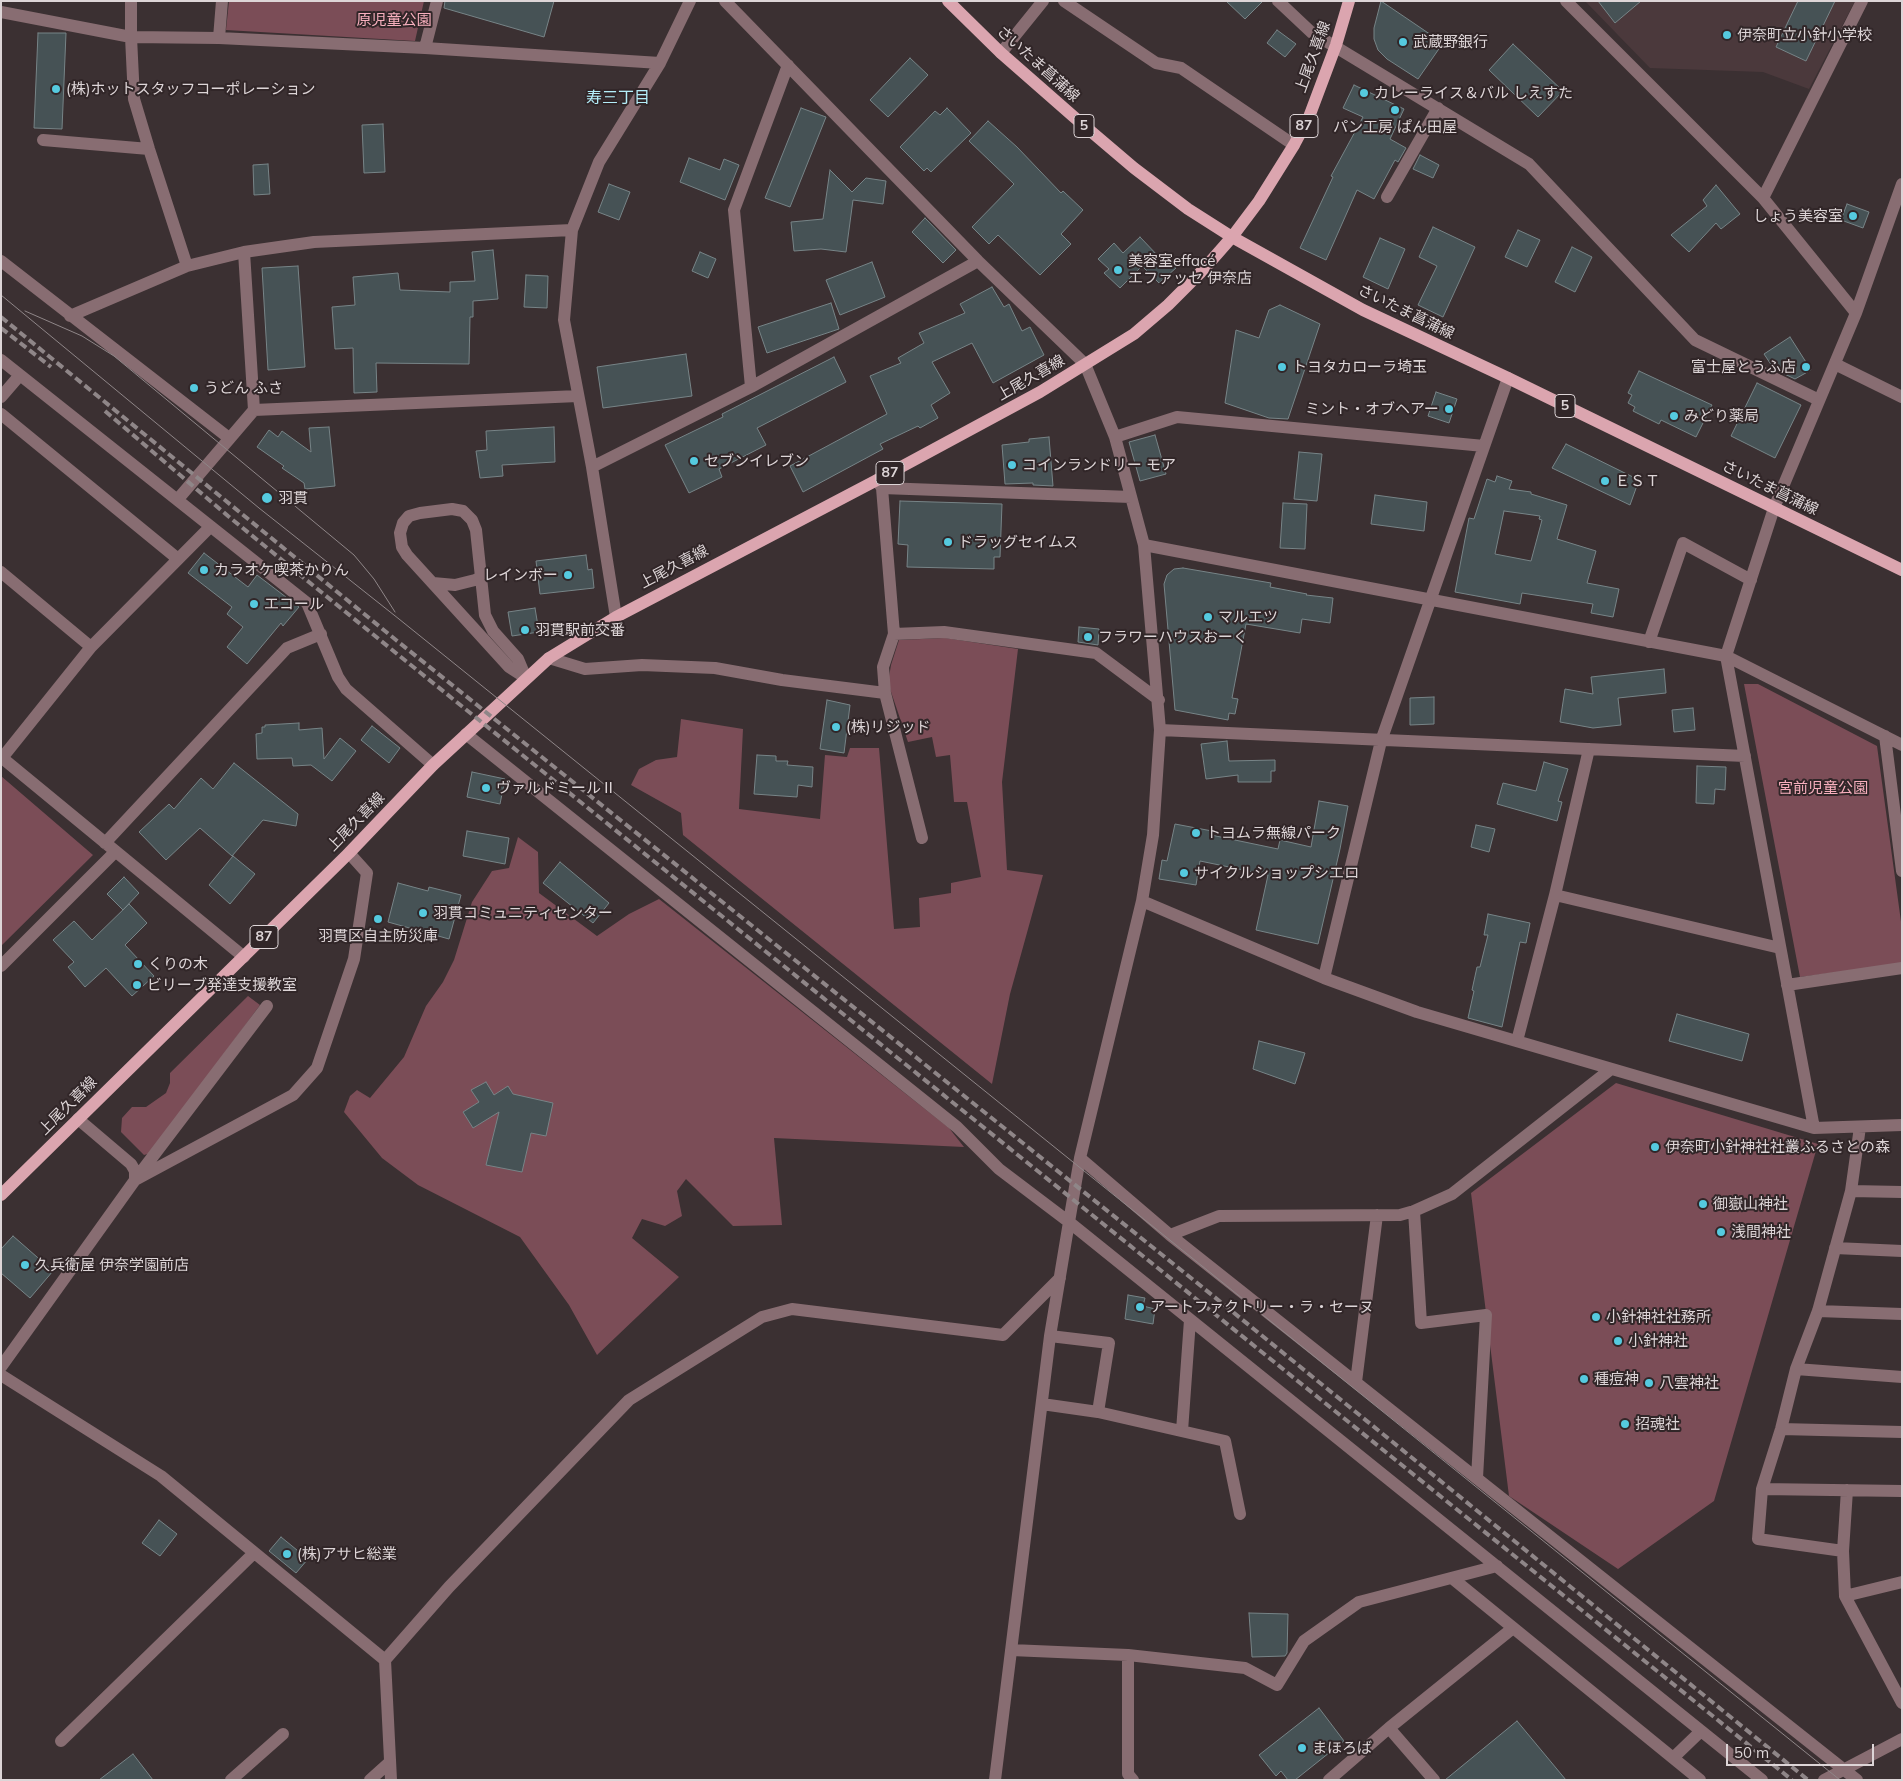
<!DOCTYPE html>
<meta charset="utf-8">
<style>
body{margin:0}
#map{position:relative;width:1903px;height:1781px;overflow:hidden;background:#3b3032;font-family:Mulish,sans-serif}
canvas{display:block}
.frame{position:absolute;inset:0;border:2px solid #ddd5d7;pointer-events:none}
.scale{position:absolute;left:1726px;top:1744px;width:148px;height:22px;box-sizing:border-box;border:2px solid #ddd5d7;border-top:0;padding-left:6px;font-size:15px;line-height:18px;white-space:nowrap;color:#ddd5d7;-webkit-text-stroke:4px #312628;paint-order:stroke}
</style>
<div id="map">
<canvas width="1903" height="1781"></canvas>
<div class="frame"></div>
<div class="scale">50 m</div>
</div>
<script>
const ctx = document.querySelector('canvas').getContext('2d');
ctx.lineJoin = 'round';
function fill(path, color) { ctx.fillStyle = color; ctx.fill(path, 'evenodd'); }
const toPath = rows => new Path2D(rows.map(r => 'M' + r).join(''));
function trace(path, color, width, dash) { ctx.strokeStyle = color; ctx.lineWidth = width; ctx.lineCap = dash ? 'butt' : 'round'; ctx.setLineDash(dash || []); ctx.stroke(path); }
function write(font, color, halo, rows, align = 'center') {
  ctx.font = font + ' Mulish,"Noto Sans JP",sans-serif'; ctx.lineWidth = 4; ctx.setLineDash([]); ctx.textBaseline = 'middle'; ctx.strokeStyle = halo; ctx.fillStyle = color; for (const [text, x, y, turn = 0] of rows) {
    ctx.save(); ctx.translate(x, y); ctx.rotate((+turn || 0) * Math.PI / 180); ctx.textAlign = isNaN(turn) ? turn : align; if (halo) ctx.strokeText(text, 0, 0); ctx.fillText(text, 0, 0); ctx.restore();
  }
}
const built = toPath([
 [1585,1,1855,1,1809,89,1763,72,1650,68]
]);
const green = toPath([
 [229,1,424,1,415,41,226,30],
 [945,638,1018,649,1002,782,1007,870,1043,875,1010,994,992,1084,683,835,681,813,631,785,639,769,656,760,677,757,681,719,743,729,739,809,820,819,825,755,847,757,850,748,879,748,894,929,920,927,919,898,951,893,951,883,981,877,967,802,954,802,950,755,936,757,932,737,908,742,888,683,891,665,899,640],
 [1744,684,1758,684,1877,746,1902,929,1902,964,1800,977],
 [1,776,93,855,1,946],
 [518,837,538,852,539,893,597,936,629,914,659,899,949,1128,964,1147,774,1138,782,1225,733,1226,686,1179,677,1191,682,1216,665,1226,642,1219,632,1238,679,1277,597,1355,569,1305,520,1237,418,1185,382,1158,344,1112,350,1096,357,1090,370,1098,404,1057,426,1006,443,982,454,960,472,902,492,871,509,868],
 [248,996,260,1005,151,1153,144,1155,121,1132,122,1118,132,1107,146,1107,166,1093,170,1083,170,1073],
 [1616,1083,1818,1144,1714,1501,1618,1569,1509,1496,1471,1193]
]);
const building = toPath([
 [445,1,554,1,544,37,444,8,445,1],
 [1226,1,1263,1,1245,19,1226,1],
 [1381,1,1443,43,1418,79,1387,59,1378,50,1374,39,1374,28,1381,1],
 [1598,1,1641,1,1615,23,1598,1],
 [1798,1,1835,1,1806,61,1776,47,1798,1],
 [1277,30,1296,44,1285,57,1267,43,1277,30],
 [38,33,66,33,62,129,34,128,38,33],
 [1513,44,1563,91,1538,117,1489,70,1513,44],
 [910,58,928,75,888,117,870,100,910,58],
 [1354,85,1404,109,1390,139,1406,148,1398,162,1395,160,1374,199,1357,190,1326,260,1300,248,1333,177,1331,176,1363,117,1343,108,1354,85],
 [801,108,826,117,790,207,765,198,801,108],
 [947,108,971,133,931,172,927,168,924,171,900,147,935,111,940,115,947,108],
 [988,121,1017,147,1061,193,1063,191,1083,210,1061,234,1071,244,1040,275,998,235,989,244,972,227,1014,184,969,141,988,121],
 [383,124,385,172,364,173,362,125,383,124],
 [1420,155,1439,165,1433,178,1413,169,1420,155],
 [689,158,720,170,724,159,739,165,725,200,680,182,689,158],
 [268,164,270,194,254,195,253,165,268,164],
 [830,170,852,192,866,178,886,181,883,204,853,200,846,252,821,249,794,251,791,222,823,219,830,170],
 [609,184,630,192,619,220,598,212,609,184],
 [1716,185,1740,214,1721,229,1716,223,1689,252,1671,235,1707,206,1703,200,1716,185],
 [1847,204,1869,212,1863,228,1841,220,1847,204],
 [925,218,956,250,943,263,912,232,925,218],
 [1433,227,1475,247,1443,317,1418,305,1437,266,1419,257,1433,227],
 [1518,230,1540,240,1527,267,1505,257,1518,230],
 [1140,237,1159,257,1162,254,1176,268,1159,283,1142,266,1120,288,1104,273,1109,269,1098,259,1114,243,1123,253,1140,237],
 [1380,238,1405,249,1388,289,1363,277,1380,238],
 [1572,247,1592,257,1575,292,1555,282,1572,247],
 [493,250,498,299,473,301,473,317,470,317,469,364,376,363,377,392,354,393,353,348,335,349,332,307,355,305,353,277,398,273,400,290,450,292,450,282,475,281,472,252,493,250],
 [700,252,716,259,708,278,692,271,700,252],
 [872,262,885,297,840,315,826,280,872,262],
 [298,266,305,367,268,370,262,268,298,266],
 [526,275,548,276,547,308,524,307,526,275],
 [992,287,1004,307,1009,304,1022,331,1030,327,1044,355,993,383,972,343,932,362,950,393,931,405,938,418,920,428,918,426,880,444,883,449,803,492,790,466,887,414,870,376,901,363,898,358,924,343,919,333,965,313,960,304,992,287],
 [831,303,839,329,767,353,758,327,831,303],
 [1280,305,1320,324,1288,419,1269,418,1225,403,1236,330,1259,338,1269,310,1280,305],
 [1790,337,1811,370,1795,379,1774,369,1764,354,1790,337],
 [686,354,692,396,603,408,597,367,686,354],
 [834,357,846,382,757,428,766,445,719,469,722,477,689,493,665,445,723,417,722,414,834,357],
 [1639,371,1712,405,1696,437,1661,420,1659,424,1633,411,1635,407,1628,403,1632,395,1628,393,1639,371],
 [1757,383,1801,405,1775,458,1731,436,1757,383],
 [1436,392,1457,399,1449,423,1428,416,1436,392],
 [329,427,335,486,305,489,304,483,282,468,284,466,257,447,269,430,278,437,282,431,311,452,309,428,329,427],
 [554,427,555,462,502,465,503,476,480,478,476,451,487,450,486,431,554,427],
 [1155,435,1166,474,1140,481,1129,442,1155,435],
 [1049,437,1053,486,1033,485,1033,483,1005,484,1002,445,1029,442,1029,439,1049,437],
 [1566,444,1639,480,1630,505,1552,468,1566,444],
 [1299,452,1322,454,1317,501,1294,499,1299,452],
 [1497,476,1512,481,1509,489,1531,492,1531,494,1567,505,1557,539,1596,551,1587,583,1619,589,1613,617,1591,613,1593,604,1522,593,1520,604,1455,592,1469,518,1474,519,1487,479,1495,482,1497,476],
 [1504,511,1540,516,1539,519,1542,520,1531,561,1495,554,1504,511],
 [1375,495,1427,502,1424,531,1371,524,1375,495],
 [900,501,1002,504,1000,557,994,557,994,569,907,567,908,545,898,544,900,501],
 [1283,503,1307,504,1305,549,1280,548,1283,503],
 [204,553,248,587,257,575,299,607,283,626,281,623,247,664,227,647,243,627,227,614,232,607,188,573,204,553],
 [586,555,588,570,592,569,594,588,540,594,536,561,586,555],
 [1183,568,1271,583,1270,587,1307,594,1306,595,1333,598,1330,623,1302,619,1300,633,1246,624,1232,698,1238,699,1235,714,1229,713,1228,720,1175,710,1164,584,1167,575,1174,569,1183,568],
 [535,608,539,632,512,636,508,612,535,608],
 [1079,627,1099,629,1098,645,1078,642,1079,627],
 [1664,669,1666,693,1618,698,1621,725,1593,728,1560,722,1565,689,1593,694,1591,677,1664,669],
 [1434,697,1434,724,1410,725,1410,698,1434,697],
 [827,700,850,705,844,753,820,749,827,700],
 [1693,708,1695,730,1674,732,1672,710,1693,708],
 [299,723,299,730,322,728,324,759,340,738,356,751,332,781,311,765,293,766,292,758,257,759,256,734,262,733,262,727,265,727,265,725,299,723],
 [372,726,400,748,389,763,361,740,372,726],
 [1227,741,1229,761,1275,760,1275,771,1271,771,1271,782,1238,782,1238,775,1206,779,1201,744,1227,741],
 [757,755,776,756,776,761,788,761,787,765,813,767,812,787,798,785,797,797,754,794,757,755],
 [1544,762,1568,769,1558,801,1562,802,1557,821,1497,804,1503,783,1536,791,1544,762],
 [234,763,298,814,296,826,263,820,232,856,200,828,166,860,139,832,169,804,174,809,201,778,213,789,234,763],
 [1697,766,1726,767,1725,790,1715,789,1714,804,1696,803,1697,766],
 [472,772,505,779,500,804,467,797,472,772],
 [1319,801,1348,806,1340,849,1318,944,1256,930,1268,875,1200,861,1196,885,1159,879,1162,860,1167,861,1175,824,1212,831,1211,835,1278,849,1280,840,1311,847,1319,801],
 [1476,825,1495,829,1489,852,1471,847,1476,825],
 [467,831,509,838,505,864,463,856,467,831],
 [233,856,255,874,230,904,209,885,233,856],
 [560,862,609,903,593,923,543,883,560,862],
 [124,877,139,893,123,910,107,894,124,877],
 [398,883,428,891,429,887,461,895,449,939,388,922,398,883],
 [129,904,147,923,125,945,154,976,132,996,106,968,85,987,68,967,74,962,53,940,74,921,92,940,129,904],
 [1488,914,1530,923,1526,943,1520,942,1502,1027,1468,1018,1474,991,1472,990,1477,967,1480,967,1488,935,1484,935,1488,914],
 [1677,1014,1749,1034,1742,1061,1669,1041,1677,1014],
 [1259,1041,1305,1053,1295,1084,1253,1069,1259,1041],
 [486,1082,494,1095,508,1086,513,1094,553,1103,546,1136,531,1133,522,1172,486,1165,499,1112,473,1128,463,1112,479,1102,471,1090,486,1082],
 [13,1236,53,1271,30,1298,1,1273,1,1249,13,1236],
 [1128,1295,1145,1298,1143,1306,1155,1309,1153,1324,1125,1319,1128,1295],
 [159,1520,177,1534,160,1556,142,1543,159,1520],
 [281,1537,308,1559,296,1573,269,1551,281,1537],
 [1249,1613,1288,1614,1287,1653,1285,1656,1252,1657,1249,1613],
 [1319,1708,1344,1741,1295,1780,1288,1780,1281,1771,1276,1776,1259,1755,1319,1708],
 [1517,1721,1566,1780,1445,1780,1517,1721],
 [133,1754,153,1780,99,1780,133,1754]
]);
const minor = toPath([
 [131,1,131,37,134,99,149,149,187,266],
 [725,1,978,261,1085,364,1115,437,1144,545,1160,730,1153,835,1142,901,1080,1158,1069,1222,1050,1336,995,1780],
 [1064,1,1156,63,1181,68,1294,145],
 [1278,1,1311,32,1529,164,1695,340,1819,400],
 [1566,1,1763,198,1856,313],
 [1,12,131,37,219,38,425,48,660,63],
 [219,38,222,1],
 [425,48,437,1],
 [1001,53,1043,1],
 [43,140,149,149],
 [1387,197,1438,108],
 [1763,198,1862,1],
 [244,252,254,410],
 [1,261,229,438],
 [70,316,187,266,244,252,314,242,572,230],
 [1,360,307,603,338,677,346,689,433,765],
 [1835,364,1902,397],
 [751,387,734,210,788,65],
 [1,397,20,375],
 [1,414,178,559],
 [1115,437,1177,417,1484,446],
 [592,467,751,387,978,261],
 [882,488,1131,497],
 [178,499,254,410,578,396],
 [452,509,463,511,472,520,476,530,485,615,493,631,518,659,526,678,509,667,407,555,402,547,400,533,403,523,409,516,420,513,452,509],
 [1144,545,1726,656,1902,745],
 [1,572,91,647],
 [433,583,455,585,475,580,481,577],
 [616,617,592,467,564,320,572,230,599,162,660,63,690,1],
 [894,634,944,632,1096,653,1159,700],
 [1649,642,1683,543,1751,580],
 [549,658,585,669,642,665,715,668,782,680,885,693,883,667,894,634,882,488,877,480],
 [885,693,922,838],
 [1160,730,1745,756],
 [466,734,957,1127,999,1169,1069,1222,1762,1780],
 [1885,736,1902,871],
 [1,757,244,957],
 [2,758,91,647,210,527],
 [105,843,287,648,321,634],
 [1555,895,1780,948],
 [1142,901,1324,978,1417,1012,1814,1128,1902,1125],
 [1,966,115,852],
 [1324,978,1381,741,1508,378],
 [1787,985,1902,968],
 [1517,1041,1555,895,1589,749],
 [1860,1127,1851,1191,1818,1311,1796,1369,1781,1429,1762,1489,1758,1539,1843,1551,1845,1596,1902,1703],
 [1814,1128,1726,656,1774,508,1856,313,1902,184],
 [1080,1158,1170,1235,1857,1780],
 [138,1176,267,1006],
 [135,1180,293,1095,317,1068,354,959,367,873,349,853],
 [1851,1191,1902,1192],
 [1414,1211,1421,1323,1486,1315,1477,1478],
 [1170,1235,1219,1216,1400,1215,1414,1211,1452,1194,1611,1069],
 [1835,1248,1902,1251],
 [1818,1311,1902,1314],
 [1050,1336,1109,1343,1098,1412],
 [1,1367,135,1180,135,1171,131,1164,78,1119],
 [1796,1369,1902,1377],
 [1,1375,161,1476,385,1660],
 [1356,1382,1377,1215],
 [1042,1404,1098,1412,1225,1441,1240,1514],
 [1781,1429,1902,1432],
 [1182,1431,1190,1320],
 [1762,1489,1902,1491],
 [1843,1551,1847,1490],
 [1452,1578,1700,1780],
 [1845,1596,1902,1582],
 [1011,1650,1128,1655,1245,1668,1277,1685,1304,1641,1359,1602,1497,1566],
 [1128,1655,1128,1774,1133,1780],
 [1389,1728,1434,1780],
 [61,1741,254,1553],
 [1673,1758,1701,1731],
 [231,1780,283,1734],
 [370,1780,390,1762],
 [391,1780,385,1660,449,1587,629,1400,762,1317,792,1309,1003,1335,1060,1278],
 [1329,1780,1389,1728,1513,1628],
 [1824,1780,1902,1739]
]);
const major = toPath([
 [948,1,1001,53,1074,117,1134,168,1188,209,1232,237,1363,310,1508,378,1902,570],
 [1,1195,349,853,433,765,549,658,616,617,877,480,1040,392,1134,334,1168,305,1203,270,1232,237,1259,201,1294,145,1309,117,1336,45,1349,1]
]);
const tram = toPath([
 [1,295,259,508,399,619,1840,1780],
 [25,311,82,336,114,356,354,555,374,579,395,612]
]);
const rail = toPath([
 [1,317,396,640,1196,1282,1808,1780],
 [1,328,51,367],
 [105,411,228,516,391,649,1792,1780]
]);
const markers = [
 [1727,35,5,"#55cadf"],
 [1403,42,5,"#55cadf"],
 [56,89,5,"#55cadf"],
 [1364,93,5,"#55cadf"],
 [1395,110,5,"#55cadf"],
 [1853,216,5,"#55cadf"],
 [1118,270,5,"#55cadf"],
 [1282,367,5,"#55cadf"],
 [1806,367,5,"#55cadf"],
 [194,388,5,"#55cadf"],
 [1449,409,5,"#55cadf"],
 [1674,416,5,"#55cadf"],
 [694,461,5,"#55cadf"],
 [1012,465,5,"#55cadf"],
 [1605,481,5,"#55cadf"],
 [267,498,6,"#55cadf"],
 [948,542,5,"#55cadf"],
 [204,570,5,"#55cadf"],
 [568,575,5,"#55cadf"],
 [254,604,5,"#55cadf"],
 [1208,617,5,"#55cadf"],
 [525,630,5,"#55cadf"],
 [1088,637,5,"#55cadf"],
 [836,727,5,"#55cadf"],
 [486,788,5,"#55cadf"],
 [1196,833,5,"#55cadf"],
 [1184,873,5,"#55cadf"],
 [423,913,5,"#55cadf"],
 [378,919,5,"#55cadf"],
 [138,964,5,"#55cadf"],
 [137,985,5,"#55cadf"],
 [1655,1147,5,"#55cadf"],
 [1703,1204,5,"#55cadf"],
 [1721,1232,5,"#55cadf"],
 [25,1265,5,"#55cadf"],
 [1140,1307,5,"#55cadf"],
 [1596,1317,5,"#55cadf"],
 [1618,1341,5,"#55cadf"],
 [1584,1379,5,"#55cadf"],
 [1649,1383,5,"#55cadf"],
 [1625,1424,5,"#55cadf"],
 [287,1554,5,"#55cadf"],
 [1302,1748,5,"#55cadf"]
];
const shields = [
 [1084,126,20],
 [1304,126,28],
 [1565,406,20],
 [890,473,28],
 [264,937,28]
];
const shieldNames = [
 ["5",1084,126],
 ["87",1304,126],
 ["5",1565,406],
 ["87",890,473],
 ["87",264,937]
];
const parkNames = [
 ["原児童公園",394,20],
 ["宮前児童公園",1823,788]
];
const poiNames = [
 ["伊奈町立小針小学校",1737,35],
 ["武蔵野銀行",1413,42],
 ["(株)ホットスタッフコーポレーション",66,89],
 ["カレーライス＆バル しえすた",1374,93],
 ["パン工房 ぱん田屋",1395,127,"center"],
 ["しょう美容室",1843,216,"right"],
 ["美容室effacé",1128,261],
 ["エファッセ 伊奈店",1128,278],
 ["トヨタカローラ埼玉",1292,367],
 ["富士屋とうふ店",1796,367,"right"],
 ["うどん ふさ",204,388],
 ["ミント・オブヘアー",1439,409,"right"],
 ["みどり薬局",1684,416],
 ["セブンイレブン",704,461],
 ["コインランドリー モア",1022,465],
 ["ＥＳＴ",1615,481],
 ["羽貫",278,498],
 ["ドラッグセイムス",958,542],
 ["カラオケ喫茶かりん",214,570],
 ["レインボー",558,575,"right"],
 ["エコール",264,604],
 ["マルエツ",1218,617],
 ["羽貫駅前交番",535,630],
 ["フラワーハウスおーく",1098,637],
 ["(株)リジッド",846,727],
 ["ヴァルドミールⅡ",496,788],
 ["トヨムラ無線パーク",1206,833],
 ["サイクルショップシエロ",1194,873],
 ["羽貫コミュニティセンター",433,913],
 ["羽貫区自主防災庫",378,936,"center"],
 ["くりの木",148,964],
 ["ビリーブ発達支援教室",147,985],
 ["伊奈町小針神社社叢ふるさとの森",1665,1147],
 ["御嶽山神社",1713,1204],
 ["浅間神社",1731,1232],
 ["久兵衛屋 伊奈学園前店",35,1265],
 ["アートファクトリー・ラ・セーヌ",1150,1307],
 ["小針神社社務所",1606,1317],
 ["小針神社",1628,1341],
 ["種痘神",1594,1379],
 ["八雲神社",1659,1383],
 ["招魂社",1635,1424],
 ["(株)アサヒ総業",297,1554],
 ["まほろば",1312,1748]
];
const streetNames = [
 ["上尾久喜線",1313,57,-70],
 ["さいたま菖蒲線",1038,64,42],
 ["さいたま菖蒲線",1406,312,26],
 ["上尾久喜線",1031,378,-30],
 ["さいたま菖蒲線",1770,488,26],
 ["上尾久喜線",674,567,-28],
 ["上尾久喜線",356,822,-46],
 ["上尾久喜線",68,1106,-45]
];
const neighbourhoodNames = [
 ["寿三丁目",618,98]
];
fill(built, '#4b393c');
fill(green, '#7b4d57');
fill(building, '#465255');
trace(building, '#778487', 1);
trace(minor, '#886d72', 12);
trace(major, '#dba5af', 12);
trace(tram, '#8f8688', 1);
trace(rail, '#8f8688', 4, [8, 4]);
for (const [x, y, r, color] of markers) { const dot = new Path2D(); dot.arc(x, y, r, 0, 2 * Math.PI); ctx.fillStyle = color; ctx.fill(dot); trace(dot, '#312628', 2); }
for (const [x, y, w] of shields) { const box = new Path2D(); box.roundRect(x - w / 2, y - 11.5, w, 23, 4); ctx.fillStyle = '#312628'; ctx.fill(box); trace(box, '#ddd5d7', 1); }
write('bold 14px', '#ddd5d7', null, shieldNames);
write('15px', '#f7afbd', '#312628', parkNames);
write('15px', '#ddd5d7', '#312628', poiNames, 'left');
write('15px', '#ddd5d7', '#312628', streetNames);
write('16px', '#b4eef9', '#312628', neighbourhoodNames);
</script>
